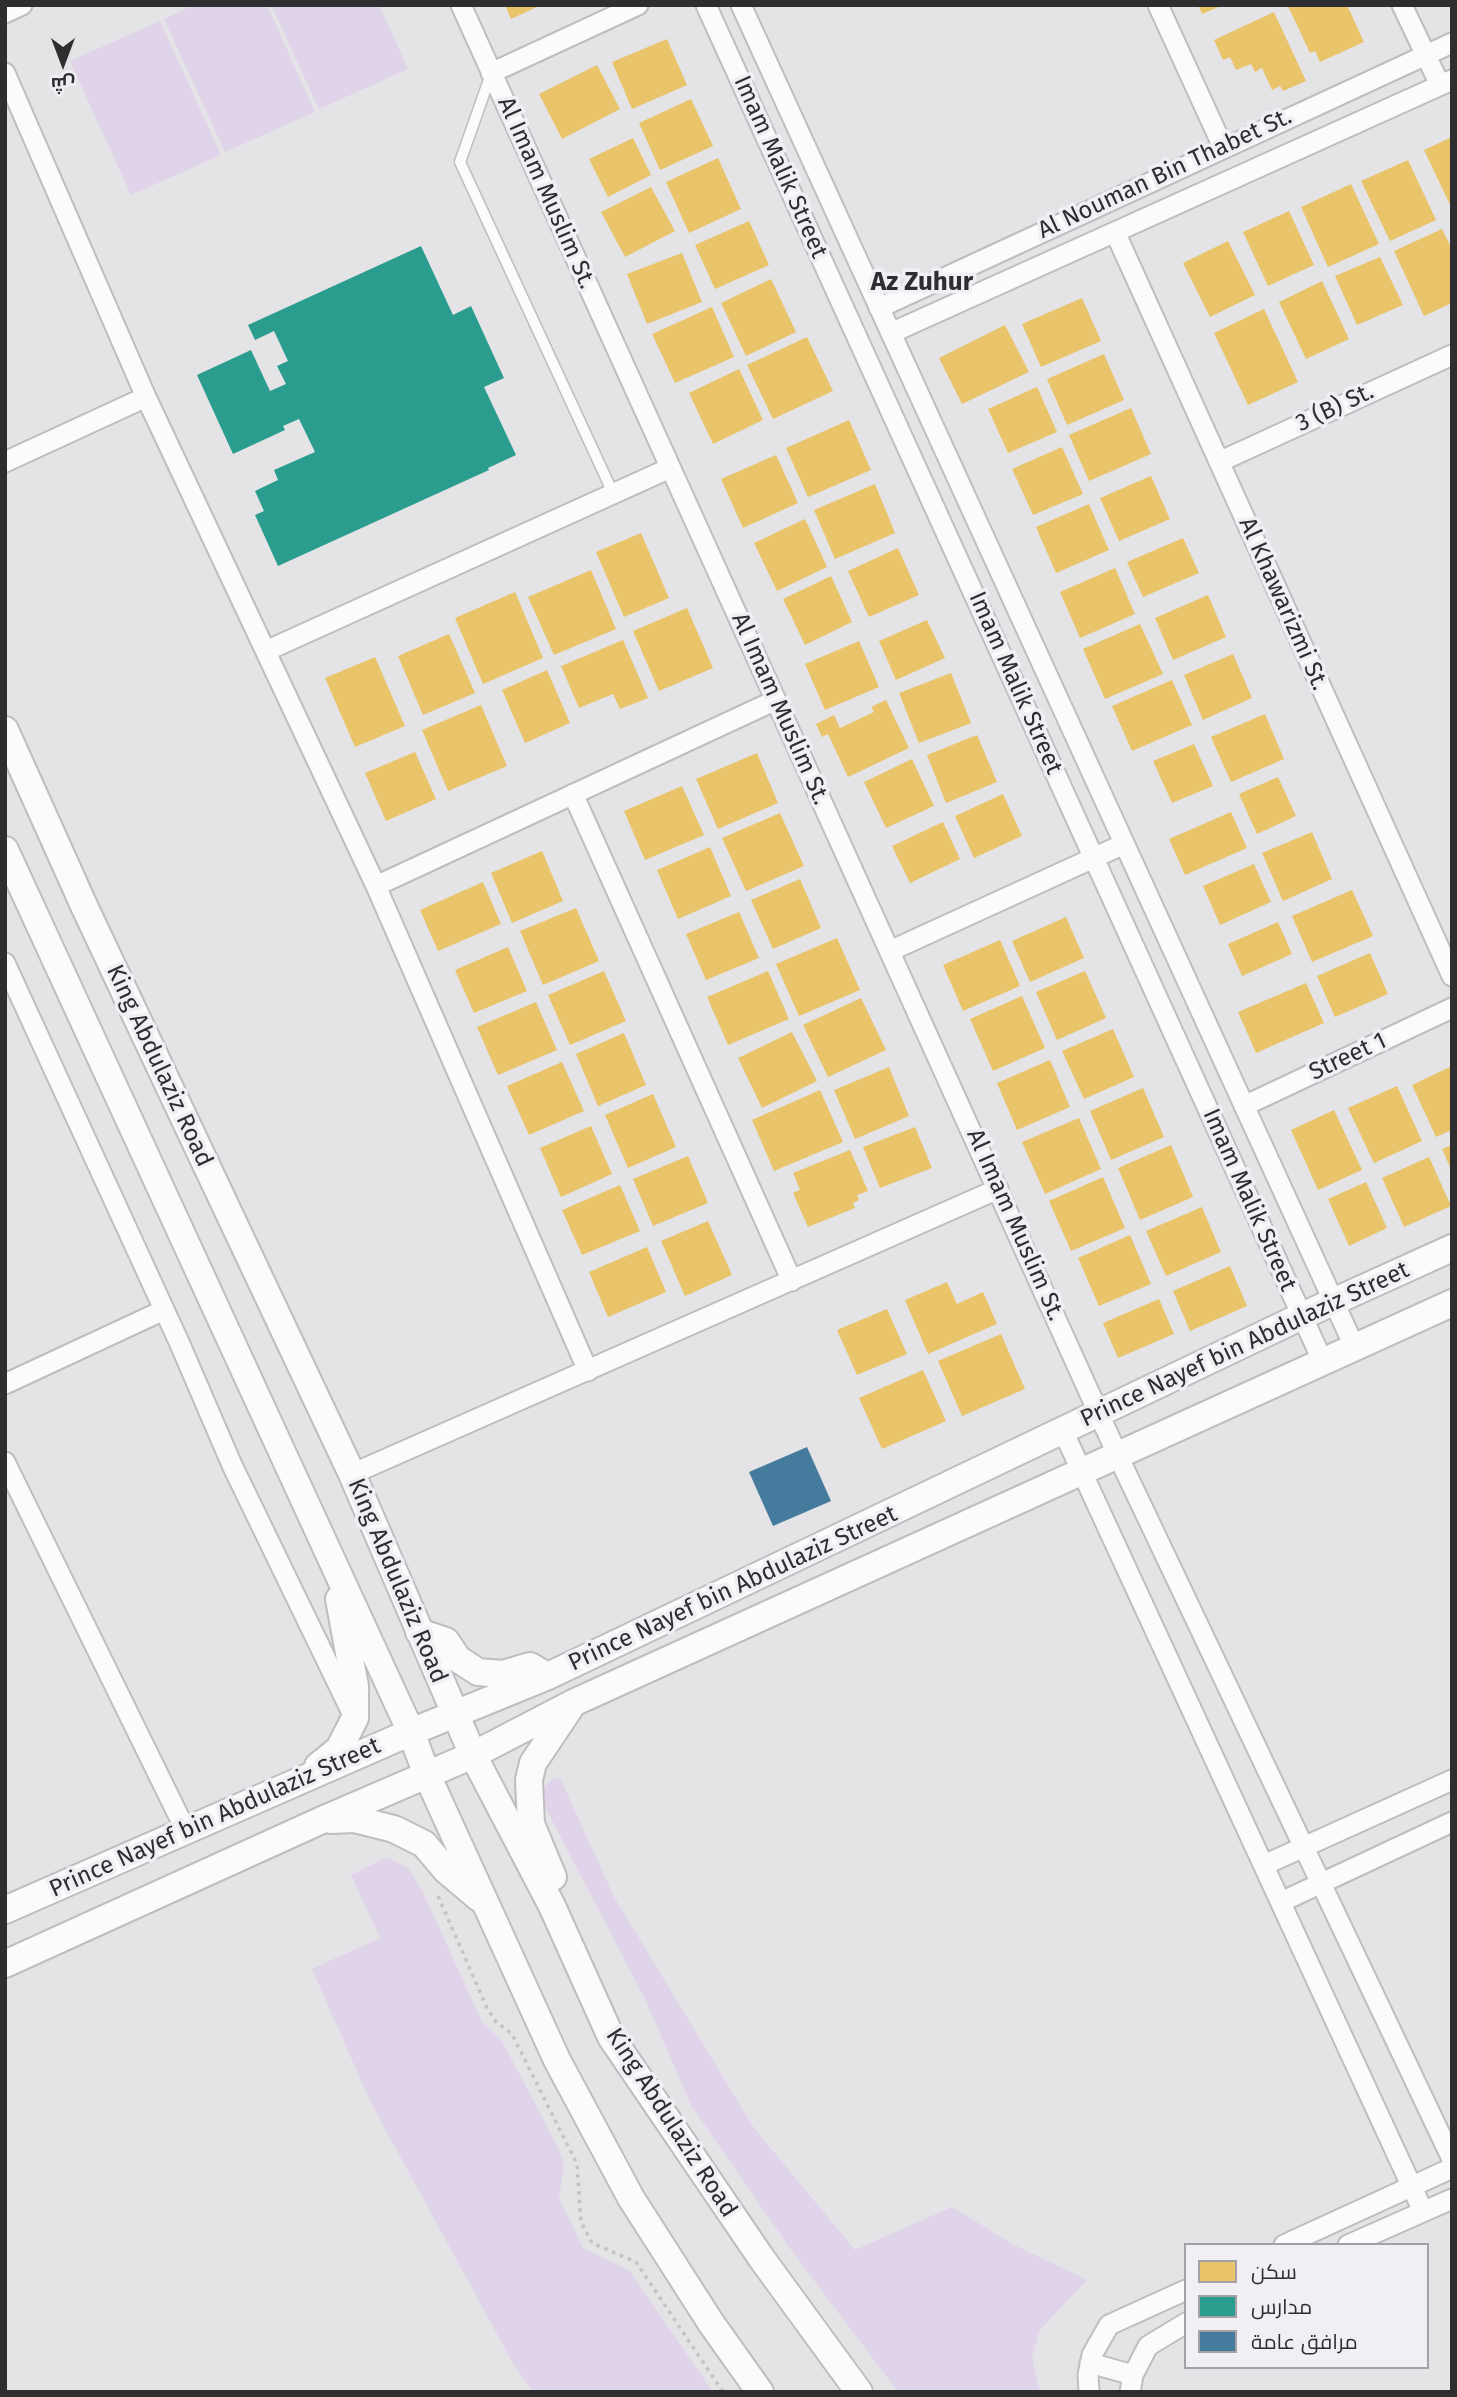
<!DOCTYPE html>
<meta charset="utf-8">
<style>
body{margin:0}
#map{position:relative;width:1457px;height:2397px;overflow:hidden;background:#e4e3e6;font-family:"Fira Sans",Cairo,sans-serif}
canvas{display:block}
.frame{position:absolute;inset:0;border:7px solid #2e2d2f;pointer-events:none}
.legend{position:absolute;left:1184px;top:2243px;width:245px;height:126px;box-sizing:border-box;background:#f1eff4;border:2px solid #a3a1a5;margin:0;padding:9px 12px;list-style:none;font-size:21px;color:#2e2d2f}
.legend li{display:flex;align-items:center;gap:14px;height:35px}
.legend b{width:35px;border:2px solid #a3a1a5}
.north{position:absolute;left:28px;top:28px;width:70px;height:70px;-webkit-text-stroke:5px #f1eff4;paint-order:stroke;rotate:180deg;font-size:19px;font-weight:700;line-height:28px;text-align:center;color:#2e2d2f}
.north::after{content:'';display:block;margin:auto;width:24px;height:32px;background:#2e2d2f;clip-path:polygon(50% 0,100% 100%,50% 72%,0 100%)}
</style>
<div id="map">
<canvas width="1457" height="2397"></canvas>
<div class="frame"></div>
<ul class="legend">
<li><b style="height:19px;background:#e9c46a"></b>سكن</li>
<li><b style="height:19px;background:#2a9d8f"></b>مدارس</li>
<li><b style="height:19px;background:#457b9d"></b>مرافق عامة</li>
</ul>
<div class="north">ش</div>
</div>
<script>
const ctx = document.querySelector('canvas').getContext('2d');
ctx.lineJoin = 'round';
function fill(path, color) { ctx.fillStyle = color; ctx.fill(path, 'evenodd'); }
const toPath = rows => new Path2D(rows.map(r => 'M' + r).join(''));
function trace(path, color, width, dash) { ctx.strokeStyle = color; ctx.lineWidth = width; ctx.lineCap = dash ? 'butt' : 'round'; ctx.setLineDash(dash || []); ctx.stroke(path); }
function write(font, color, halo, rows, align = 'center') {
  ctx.font = font + ' "Fira Sans",sans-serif'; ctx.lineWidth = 7; ctx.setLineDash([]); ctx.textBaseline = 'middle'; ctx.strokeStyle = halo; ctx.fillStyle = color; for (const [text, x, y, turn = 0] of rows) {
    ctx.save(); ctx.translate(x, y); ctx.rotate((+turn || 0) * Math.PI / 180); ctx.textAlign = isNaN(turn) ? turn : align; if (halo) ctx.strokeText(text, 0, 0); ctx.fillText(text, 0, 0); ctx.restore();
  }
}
const green = toPath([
 [194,5,267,5,315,112,225,152,164,19],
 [271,5,379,5,408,69,319,109],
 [160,21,221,155,131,195,70,61],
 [560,1778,614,1897,754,2128,855,2250,952,2207,1014,2245,1087,2280,1039,2331,1032,2358,1040,2392,898,2392,789,2247,691,2105,646,2001,543,1803,544,1788,551,1780],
 [387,1857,408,1868,422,1890,482,2022,502,2041,559,2149,564,2165,559,2198,583,2248,629,2270,713,2392,533,2392,514,2365,371,2103,312,1969,380,1938,351,1875]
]);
const homes = toPath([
 [505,5,541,5,511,19],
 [1198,5,1223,5,1202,14],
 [1347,5,1364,42,1320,62,1315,51,1310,53,1288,6],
 [1274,12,1306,81,1283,91,1280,86,1272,90,1262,68,1255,72,1251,64,1236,70,1230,57,1223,60,1214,40],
 [667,39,687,85,632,109,612,62],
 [597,65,620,109,562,139,539,94],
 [691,99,713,146,660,170,639,123],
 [1452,137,1452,209,1424,150],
 [633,138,651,175,608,197,589,159],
 [718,158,741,209,689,233,666,182],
 [1408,160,1436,220,1390,241,1361,181],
 [1351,184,1379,244,1328,267,1301,207],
 [651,187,675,231,625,257,601,212],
 [1289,211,1314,265,1268,286,1243,232],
 [749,221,769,265,715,289,695,245],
 [1442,229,1452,249,1452,303,1424,316,1394,251],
 [1228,241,1255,295,1210,317,1183,263],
 [682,253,702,302,647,324,627,274],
 [1380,257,1403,305,1357,325,1335,276],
 [771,279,796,332,746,356,721,303],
 [1322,281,1349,339,1306,359,1279,302],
 [1082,298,1101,341,1041,367,1022,324],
 [712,307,734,357,675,383,652,334],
 [1264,309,1298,382,1248,405,1214,333],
 [1005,325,1029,372,962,404,939,358],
 [807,337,833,391,773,419,747,365],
 [1104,354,1124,400,1067,425,1047,379],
 [739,369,763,420,713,444,689,393],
 [1037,387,1057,432,1008,453,988,409],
 [1131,408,1151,454,1089,481,1069,435],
 [849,420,871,470,808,497,786,448],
 [1062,447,1083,494,1033,515,1012,469],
 [776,455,798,503,743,528,721,479],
 [1151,476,1170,519,1119,541,1100,498],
 [875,484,895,533,835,559,814,510],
 [1089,504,1109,550,1056,573,1036,527],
 [805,519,827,567,777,591,754,543],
 [641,533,669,598,624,617,596,552],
 [1183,538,1199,573,1143,597,1127,562],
 [898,548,919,595,869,617,848,571],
 [1115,568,1135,614,1080,638,1060,592],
 [591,570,616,629,554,655,528,597],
 [831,576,852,622,805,645,783,599],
 [515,592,543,658,483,684,455,618],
 [1208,595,1226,637,1173,660,1155,618],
 [687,608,713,668,659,691,633,631],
 [927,620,945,658,896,680,879,641],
 [1140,624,1163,674,1105,699,1083,649],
 [449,634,475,693,423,715,398,656],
 [623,640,648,698,620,709,613,694,579,708,561,666],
 [859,641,879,687,825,710,805,664],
 [1233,654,1252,698,1203,720,1184,675],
 [375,657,405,726,355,747,325,678],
 [547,670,570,723,525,743,502,690],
 [951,673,971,723,919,743,899,693],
 [1172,680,1192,725,1132,751,1112,706],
 [886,700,909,748,848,777,828,734,822,737,816,724,834,715,840,728,874,712,871,707],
 [481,705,507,766,448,791,422,730],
 [1265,714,1284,759,1231,782,1211,737],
 [977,735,997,782,946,803,927,755],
 [1194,744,1213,786,1172,803,1153,761],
 [415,752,436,799,386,821,365,773],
 [757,753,778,803,718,829,696,779],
 [912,759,934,806,886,828,864,782],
 [1278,777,1296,816,1257,834,1239,794],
 [682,786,704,835,645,860,624,811],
 [1003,794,1022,836,974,858,955,816],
 [1231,812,1247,848,1185,875,1169,839],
 [780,813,804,866,746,891,722,838],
 [943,822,960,859,910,883,892,846],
 [1312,832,1332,879,1283,901,1262,853],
 [710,847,731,896,678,919,657,870],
 [542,851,563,901,512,923,491,873],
 [1254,864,1271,902,1220,925,1203,886],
 [800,879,821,928,773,949,751,900],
 [483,882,501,924,438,951,420,910],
 [1352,890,1373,936,1312,962,1292,916],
 [576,908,599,961,543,985,520,931],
 [739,912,759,958,706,980,686,934],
 [1066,917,1084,958,1030,982,1012,941],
 [1278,922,1292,954,1242,976,1228,944],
 [837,938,860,990,799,1016,776,964],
 [1000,940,1020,986,963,1011,943,965],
 [508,947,527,991,474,1013,455,970],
 [1370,953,1388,994,1335,1017,1317,976],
 [604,971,626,1021,570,1045,548,995],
 [768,971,789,1019,728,1045,707,997],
 [1085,971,1106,1018,1057,1040,1036,992],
 [1306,983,1324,1023,1256,1053,1238,1012],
 [1022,996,1045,1048,993,1071,970,1019],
 [861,998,886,1050,828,1077,803,1025],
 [536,1002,557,1050,498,1075,477,1027],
 [1113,1029,1134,1077,1084,1099,1062,1051],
 [792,1032,817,1081,762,1108,738,1058],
 [624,1033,646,1085,598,1106,576,1054],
 [1050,1060,1070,1107,1017,1130,997,1083],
 [562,1062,584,1111,529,1135,507,1086],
 [1452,1066,1452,1130,1436,1137,1412,1085],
 [889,1067,909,1116,855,1139,834,1090],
 [1397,1086,1422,1141,1374,1163,1348,1108],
 [1143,1088,1164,1137,1111,1160,1090,1111],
 [820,1090,843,1142,774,1171,752,1120],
 [653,1094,676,1147,628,1168,605,1115],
 [1334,1110,1362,1170,1318,1190,1291,1130],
 [1079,1118,1101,1169,1045,1194,1022,1142],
 [591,1126,612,1174,561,1197,540,1148],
 [915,1127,932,1168,880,1188,863,1147],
 [1171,1145,1193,1197,1140,1220,1118,1168],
 [1452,1145,1452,1172,1442,1149],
 [850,1150,868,1191,857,1195,859,1200,853,1203,855,1208,808,1227,793,1193,800,1190,793,1173],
 [688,1156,708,1203,653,1226,633,1179],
 [1429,1157,1451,1206,1404,1227,1382,1178],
 [1103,1177,1125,1228,1071,1251,1049,1201],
 [1366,1182,1387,1228,1349,1246,1328,1199],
 [620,1185,640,1231,582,1255,562,1210],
 [1202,1207,1221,1252,1166,1276,1146,1231],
 [708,1221,732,1275,685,1296,661,1241],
 [1130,1235,1151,1284,1099,1306,1078,1258],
 [647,1247,666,1292,608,1317,589,1272],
 [1230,1266,1247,1306,1190,1331,1173,1291],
 [947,1282,957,1304,983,1292,997,1324,928,1354,905,1300],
 [1159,1299,1174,1334,1118,1358,1103,1323],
 [887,1309,907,1354,857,1375,837,1330],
 [1001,1334,1025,1389,962,1416,938,1361],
 [923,1370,946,1421,882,1449,859,1398]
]);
const schools = toPath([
 [421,246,453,315,471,306,504,378,484,387,516,455,488,468,489,470,278,566,255,515,264,511,255,491,278,480,274,470,315,452,299,419,283,426,285,430,233,454,197,375,251,350,270,391,286,384,277,366,288,361,274,331,255,340,248,325]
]);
const public = toPath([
 [807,1447,831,1501,773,1526,749,1472]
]);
const path = toPath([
 [438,1896,487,2008,496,2022,512,2034,577,2164,581,2222,592,2243,636,2262,723,2392]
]);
const lane = toPath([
 [491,74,460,162,613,493]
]);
const street = toPath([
 [461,5,1118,1456,1452,2159],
 [706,5,1323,1362],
 [741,5,1354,1346],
 [1158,5,1223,147],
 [1402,5,1440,85],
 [5,13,22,5],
 [5,73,146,397,376,886,588,1371],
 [491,73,638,5],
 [1115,232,1452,976],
 [879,308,1452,43],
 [891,333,1452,80],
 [5,462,146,397],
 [1219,462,1452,355],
 [266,651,670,468],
 [573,794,792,1281],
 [376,886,776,700],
 [890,951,1124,844],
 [5,963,179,1342,232,1465,353,1715],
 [1244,1106,1452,1008],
 [5,1384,164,1310],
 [1063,1431,1423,2211],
 [5,1462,186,1831],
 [352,1474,998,1189],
 [1264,1865,1452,1780],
 [1281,1902,1452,1822],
 [1284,2245,1452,2168],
 [1348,2245,1452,2199],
 [1090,2363,1133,2375],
 [1089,2392,1088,2375,1092,2355,1109,2325,1186,2290],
 [1130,2392,1133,2375,1148,2346,1186,2323]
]);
const secondary = toPath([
 [5,730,85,908,352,1474,473,1755,552,1906,611,2037,762,2259,859,2392],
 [5,850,411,1732,427,1775,557,2060,631,2198,711,2323,760,2392],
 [419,1632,446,1641,458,1659,478,1672,503,1674,530,1666,544,1674],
 [318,1766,339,1749,355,1718,355,1686,339,1599],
 [331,1820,354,1819,394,1829,424,1844,446,1870,479,1898],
 [553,1877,531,1824,529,1780,533,1763,570,1708],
 [5,1910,411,1732,548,1676,1302,1316,1452,1248],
 [5,1964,322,1820,473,1755,573,1703,1452,1303]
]);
const streetNames = [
 ["Imam Malik Street",780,167,66],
 ["Al Nouman Bin Thabet St.",1165,174,-25],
 ["Al Imam Muslim St.",546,193,66],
 ["3 (B) St.",1335,408,-25],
 ["Al Khawarizmi St.",1283,604,66],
 ["Imam Malik Street",1015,683,66],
 ["Al Imam Muslim St.",780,709,66],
 ["Street 1",1348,1057,-25],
 ["King Abdulaziz Road",159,1066,65],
 ["Imam Malik Street",1249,1200,66],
 ["Al Imam Muslim St.",1015,1225,66],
 ["Prince Nayef bin Abdulaziz Street",1245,1345,-25],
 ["King Abdulaziz Road",397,1581,67],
 ["Prince Nayef bin Abdulaziz Street",733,1589,-25],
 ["Prince Nayef bin Abdulaziz Street",215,1818,-24],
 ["King Abdulaziz Road",671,2123,57]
];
const neighbourhoodNames = [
 ["Az Zuhur",922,283]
];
fill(green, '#dfd4ea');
fill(homes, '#e9c46a');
fill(schools, '#2a9d8f');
fill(public, '#457b9d');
trace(lane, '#bebec0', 13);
trace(street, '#bebec0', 23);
trace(secondary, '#bebec0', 30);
trace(path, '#c3c3c3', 3.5, [3.5, 5]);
trace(lane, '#fbfbfb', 10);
trace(street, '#fbfbfb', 19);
trace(secondary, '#fbfbfb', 26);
write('24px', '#2e2d2f', '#f1eff4', streetNames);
write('bold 26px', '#2e2d2f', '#f1eff4', neighbourhoodNames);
</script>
